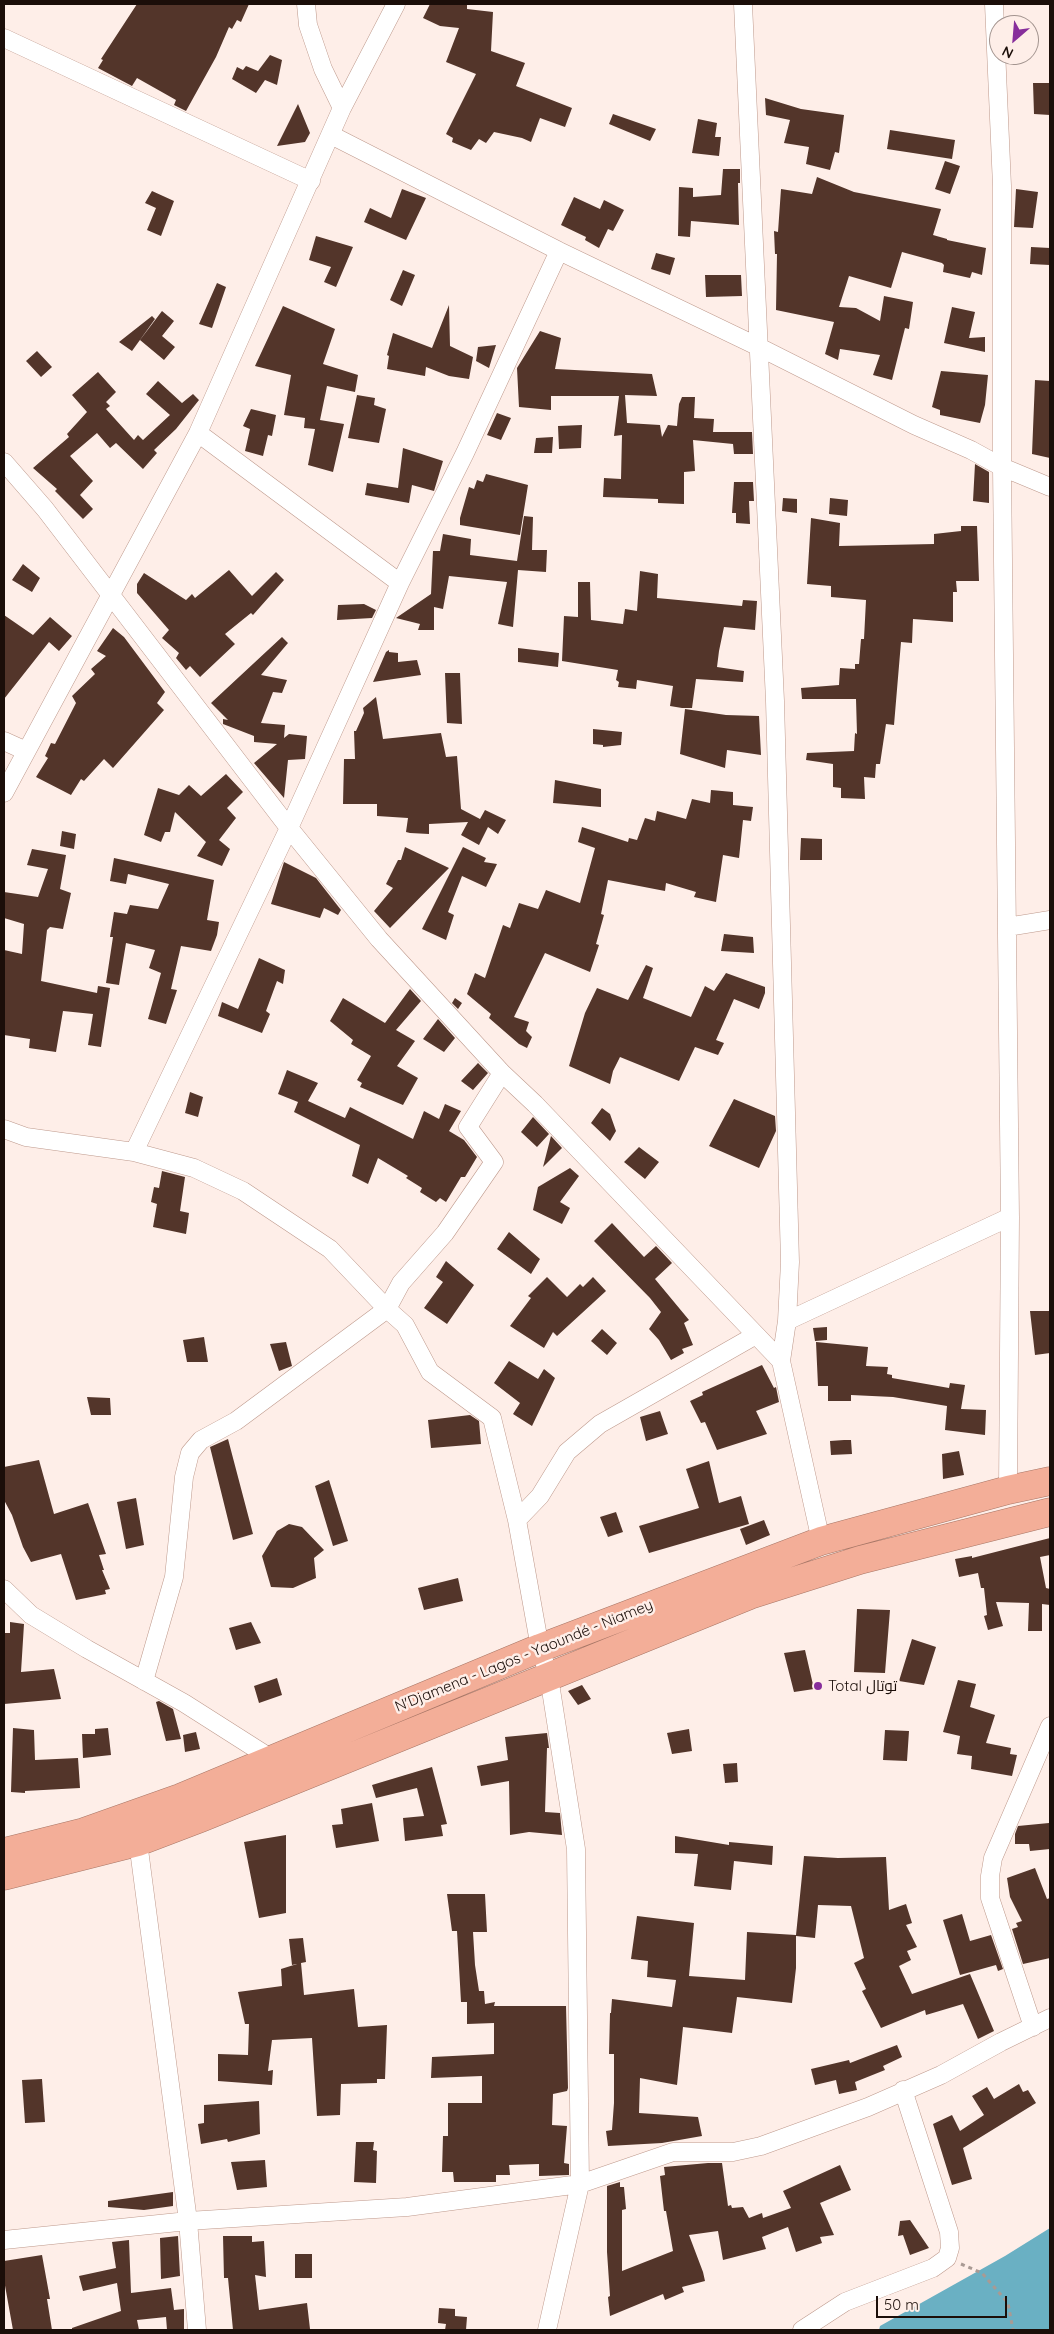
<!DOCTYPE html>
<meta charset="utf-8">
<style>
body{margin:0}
#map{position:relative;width:1054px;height:2334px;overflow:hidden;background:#feeee8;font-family:Quicksand,sans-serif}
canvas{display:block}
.frame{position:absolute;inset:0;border:5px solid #1b0e09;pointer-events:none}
.north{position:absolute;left:989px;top:15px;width:50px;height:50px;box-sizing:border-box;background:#feeee8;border:1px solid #a3948f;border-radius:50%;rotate:207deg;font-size:14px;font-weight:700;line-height:20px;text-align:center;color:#1b0e09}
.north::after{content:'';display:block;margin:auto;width:18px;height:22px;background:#872e9b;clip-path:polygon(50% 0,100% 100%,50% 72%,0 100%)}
.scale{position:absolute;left:876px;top:2296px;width:131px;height:22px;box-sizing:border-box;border:2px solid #1b0e09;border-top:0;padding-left:6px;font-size:15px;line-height:18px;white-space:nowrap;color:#1b0e09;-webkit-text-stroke:4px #feeee8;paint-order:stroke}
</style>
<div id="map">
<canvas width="1054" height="2334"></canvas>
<div class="frame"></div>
<div class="north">N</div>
<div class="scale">50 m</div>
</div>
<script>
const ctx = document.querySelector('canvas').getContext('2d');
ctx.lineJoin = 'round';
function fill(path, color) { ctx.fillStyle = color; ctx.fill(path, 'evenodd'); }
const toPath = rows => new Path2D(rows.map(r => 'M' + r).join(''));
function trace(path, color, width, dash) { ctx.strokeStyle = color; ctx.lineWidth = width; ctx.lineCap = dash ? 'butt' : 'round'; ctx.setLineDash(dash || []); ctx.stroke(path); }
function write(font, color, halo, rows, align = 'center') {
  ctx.font = font + ' Quicksand,Cairo,sans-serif'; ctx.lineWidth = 5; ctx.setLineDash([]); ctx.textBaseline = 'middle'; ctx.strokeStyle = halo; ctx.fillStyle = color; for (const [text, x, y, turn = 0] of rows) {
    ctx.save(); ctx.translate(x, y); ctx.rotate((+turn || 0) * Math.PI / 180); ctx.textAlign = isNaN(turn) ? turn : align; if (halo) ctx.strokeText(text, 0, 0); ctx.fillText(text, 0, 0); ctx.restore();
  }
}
const water = toPath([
 [1050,2228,1050,2330,879,2330,880,2326,1005,2256]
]);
const building = toPath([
 [137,4,249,4,241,22,237,20,232,29,229,27,216,57,186,111,174,105,176,100,137,78,132,86,98,68,103,60,101,59],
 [430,4,467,5,467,9,493,12,491,51,525,63,516,86,572,108,565,127,540,118,531,142,522,138,494,132,486,143,479,139,471,150,452,142,453,138,446,134,476,74,446,62,459,28,440,26,423,18],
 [270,55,282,60,277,85,265,80,256,93,232,79,237,67,243,70,246,66,258,71],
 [1033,83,1050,83,1050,115,1034,114],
 [765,98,801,109,844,115,839,153,835,152,830,170,806,164,809,147,784,143,790,120,766,115],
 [298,104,310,133,305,142,277,146],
 [613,114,656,129,650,141,609,124],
 [698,119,717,123,715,137,721,137,719,156,692,153],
 [890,130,955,140,952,159,887,149],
 [945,161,960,166,950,194,935,189],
 [723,169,740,169,740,183,738,183,739,225,691,221,690,237,678,236,679,187,693,188,693,197,721,195],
 [817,177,854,192,941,209,933,235,947,239,947,240,986,248,982,275,972,272,970,278,943,272,944,265,942,263,902,252,891,288,849,276,839,307,856,308,880,321,884,296,913,302,909,329,905,328,892,380,873,375,880,355,840,349,838,360,825,354,834,322,776,310,777,254,775,254,774,231,778,232,781,189,812,194],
 [402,189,426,198,406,240,364,222,370,208,391,218],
 [1016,189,1038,192,1033,228,1014,227],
 [152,191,174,201,161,236,147,230,156,208,145,203],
 [574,197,600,209,604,200,624,210,613,231,608,229,599,248,585,240,586,237,561,225],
 [316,236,353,247,336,287,324,282,331,267,309,260],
 [1031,247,1050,248,1050,265,1030,264],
 [656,253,675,258,670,275,651,269],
 [403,270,415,275,402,306,390,300],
 [705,275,741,275,742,296,706,297],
 [217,283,226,287,212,328,199,324],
 [449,305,450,346,473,357,469,379,449,376,426,367,425,376,387,369,389,356,387,355,393,333,432,348],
 [283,306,335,329,323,364,358,375,355,392,327,386,320,420,344,424,333,472,308,465,315,429,304,428,305,418,284,415,291,375,255,366],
 [952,307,975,312,969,338,985,337,985,352,944,343],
 [162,311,174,321,162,336,175,347,164,360,140,340],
 [152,316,155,319,132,351,119,342],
 [540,331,561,338,555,369,652,374,657,396,625,395,627,423,660,425,662,437,668,425,677,426,679,404,682,397,695,397,694,418,714,419,713,432,752,432,753,454,734,454,733,444,693,440,695,471,684,472,684,504,658,503,658,499,603,497,604,478,621,479,622,435,614,436,619,396,551,396,551,410,519,407,517,368],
 [496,345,489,368,476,361,478,347],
 [37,351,52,367,41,377,26,361],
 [941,371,988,375,985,405,980,423,940,415,940,410,932,407],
 [98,372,116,392,106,402,110,406,106,409,134,440,138,435,143,440,170,415,146,394,158,381,182,403,193,394,199,400,176,429,154,450,157,453,143,469,116,443,110,448,97,433,70,456,93,481,80,495,93,509,83,519,55,491,57,489,33,468,69,437,67,434,87,412,72,395],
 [1035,380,1050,381,1050,458,1032,454],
 [357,395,375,398,374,405,386,409,379,443,348,438],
 [251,409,276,415,272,436,268,435,263,456,245,451,250,429,243,426],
 [497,413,511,418,501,440,487,435],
 [582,425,581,448,559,449,558,426],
 [553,437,552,453,534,453,536,438],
 [403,448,443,461,434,491,412,485,409,503,365,495,367,483,398,488],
 [975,464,989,472,989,503,973,501],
 [486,474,528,485,520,535,460,525,460,518,469,487,474,489,477,480,483,482],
 [734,482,753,482,754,501,749,501,750,524,736,523,736,513,732,513],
 [783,498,797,499,797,513,782,511],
 [830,498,848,500,847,516,829,514],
 [524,516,533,517,532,550,547,550,546,572,518,570,513,627,498,624,507,582,449,576,443,609,434,607,434,630,418,630,420,624,396,618,431,594,433,551,440,551,443,534,471,539,470,555,517,561],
 [811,518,840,523,839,546,934,544,934,534,961,531,961,526,977,526,979,581,956,581,957,592,953,592,953,622,913,619,912,643,901,642,894,725,886,724,880,764,876,764,875,778,864,777,865,799,841,798,841,788,833,787,833,764,806,760,807,753,854,751,855,733,857,734,856,699,802,699,801,688,839,685,840,668,855,669,855,664,859,664,861,639,864,639,866,600,831,597,831,586,807,584],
 [23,564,40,578,32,592,12,580],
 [229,570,252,596,276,572,284,580,253,615,251,613,225,634,235,644,200,677,190,666,186,670,176,658,179,653,162,638,169,630,137,593,137,584,144,573,186,600,192,594,195,598],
 [640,571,658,574,657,598,742,606,743,600,757,601,755,630,724,627,719,651,717,667,744,671,743,682,696,679,692,708,682,708,670,706,673,686,637,680,636,689,618,687,619,682,616,680,618,670,562,661,564,616,578,617,578,582,590,582,591,620,623,624,625,609,637,611],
 [364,604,376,610,372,618,337,620,338,605],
 [4,615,33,635,50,617,72,636,59,651,49,642,4,699],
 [113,628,124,637,165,692,157,703,164,710,113,768,104,759,84,781,81,779,71,795,36,777,48,758,45,756,51,743,55,744,76,703,72,696,95,674,91,669,106,656,97,651],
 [282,637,288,643,261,675,287,680,282,693,273,692,261,723,285,725,284,738,289,734,307,736,305,759,288,760,284,798,254,763,277,744,254,742,254,736,223,724,223,719,228,720,211,703],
 [518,648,559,653,558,667,518,662],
 [389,650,389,652,398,653,398,662,417,660,421,675,373,682,386,652],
 [445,673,460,673,462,724,447,723],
 [376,697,383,739,441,733,446,757,457,756,461,809,480,819,485,810,506,820,498,834,488,827,479,845,461,835,468,822,429,824,429,834,410,833,406,832,408,818,377,816,377,804,343,804,344,759,355,759,354,731,356,731,364,713,363,708],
 [685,709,726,715,759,716,761,755,727,750,725,768,680,754],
 [593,729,622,732,621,745,603,747,603,745,593,744],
 [226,774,243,792,227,808,236,818,219,840,230,849,222,866,197,856,206,842,175,812,170,832,165,832,161,842,144,835,158,788,179,795,189,785,201,796],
 [555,780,601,789,601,807,553,803],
 [711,790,733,792,733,805,753,807,751,821,743,820,739,858,723,855,716,902,694,897,696,892,666,883,665,891,608,880,601,914,604,915,596,944,599,945,590,972,545,953,514,1017,529,1022,526,1031,532,1037,527,1048,519,1044,489,1018,491,1014,467,994,475,973,485,978,503,925,510,928,519,903,538,909,546,890,580,903,595,848,578,842,582,827,628,842,629,838,637,840,645,818,655,821,657,811,686,819,692,799,710,803],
 [62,831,76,834,74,849,60,846],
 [801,838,822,839,822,860,800,860],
 [405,847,449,868,390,928,374,911,393,888,386,884,398,860,401,860],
 [463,847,486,858,484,862,497,864,486,887,462,876,448,912,454,915,446,940,422,929],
 [32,849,66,855,60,889,71,893,63,929,50,927,47,930,41,981,97,993,98,986,110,988,101,1047,88,1045,93,1014,63,1011,56,1052,29,1048,30,1039,4,1035,4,950,22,954,24,924,4,918,4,892,38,897,48,869,27,865],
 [114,858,214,880,207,920,219,922,217,935,211,951,181,946,171,989,177,990,166,1024,148,1019,161,973,149,968,155,950,126,943,119,985,106,983,113,937,110,937,114,912,127,914,130,905,158,909,169,884,128,874,126,884,110,881],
 [284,862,316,878,341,910,338,915,324,908,320,918,271,904],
 [724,934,753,937,754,953,721,951],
 [259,958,285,970,283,984,277,981,266,1011,270,1014,262,1033,218,1016,222,1002,238,1009],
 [646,965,653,968,643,998,691,1017,705,986,714,991,726,973,765,987,765,993,759,1009,734,999,716,1040,724,1043,718,1055,695,1047,679,1081,620,1057,613,1071,610,1084,569,1066,585,1013,597,988,628,1000],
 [410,989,421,1001,396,1030,415,1041,397,1066,418,1078,403,1105,360,1087,362,1083,357,1080,371,1056,351,1044,353,1040,330,1021,343,998,385,1023],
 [455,998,462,1003,458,1009,452,1003],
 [438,1019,455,1038,444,1052,423,1039],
 [478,1063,488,1073,473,1090,461,1081],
 [287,1070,318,1083,308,1101,345,1118,350,1107,413,1139,424,1111,439,1119,445,1104,461,1111,449,1131,464,1140,477,1157,465,1177,461,1177,446,1202,440,1198,436,1202,420,1192,422,1188,406,1178,408,1176,378,1158,368,1184,352,1176,360,1145,294,1112,298,1102,278,1094],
 [190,1092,203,1097,198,1117,185,1113],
 [734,1099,775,1116,776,1131,759,1168,709,1146],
 [602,1108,610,1114,616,1131,610,1141,591,1123],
 [533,1117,549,1134,537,1147,521,1132],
 [551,1136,562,1148,543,1167],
 [639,1147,659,1162,645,1179,624,1162],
 [570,1168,579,1176,560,1202,570,1208,562,1224,533,1210,538,1187],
 [162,1171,185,1177,180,1211,189,1213,186,1234,153,1227,157,1204,151,1202,154,1187,159,1188],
 [612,1223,644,1257,656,1246,672,1263,655,1279,689,1320,684,1323,693,1345,682,1349,684,1353,671,1360,659,1340,649,1329,661,1312,650,1298,594,1241],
 [509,1232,540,1259,531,1274,497,1249],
 [446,1261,474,1285,447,1324,424,1308,443,1282,436,1277],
 [547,1277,567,1297,580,1284,583,1287,593,1277,606,1291,557,1336,553,1332,544,1348,510,1326,531,1298,528,1296],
 [1030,1311,1050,1311,1050,1353,1035,1355],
 [827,1327,827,1340,815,1341,813,1328],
 [602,1329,617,1343,607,1355,591,1341],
 [204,1337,208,1362,187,1362,183,1340],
 [286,1342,292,1366,279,1371,270,1344],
 [816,1342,868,1347,866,1366,888,1367,887,1374,892,1375,892,1378,949,1388,950,1383,965,1385,961,1409,986,1410,985,1435,945,1430,947,1406,893,1397,851,1395,851,1401,828,1401,828,1386,818,1386],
 [509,1361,538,1379,544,1369,555,1378,532,1426,513,1414,520,1403,494,1383],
 [762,1365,774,1388,776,1387,779,1402,756,1411,767,1434,717,1450,705,1422,701,1423,690,1401,703,1395,702,1392],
 [87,1397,110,1398,111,1415,91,1415],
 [660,1411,668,1434,646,1441,640,1417],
 [470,1415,479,1421,481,1444,431,1448,428,1420],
 [228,1439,253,1534,233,1540,210,1447],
 [844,1440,851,1440,852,1454,831,1455,830,1441],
 [959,1451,964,1475,943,1479,942,1454],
 [39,1460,54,1514,88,1503,106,1554,99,1555,104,1570,102,1570,110,1589,105,1590,106,1594,76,1600,61,1554,31,1562,23,1547,12,1515,4,1500,4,1467],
 [709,1461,719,1503,741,1496,749,1524,649,1553,639,1526,699,1508,686,1469],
 [329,1480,348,1541,333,1546,315,1486],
 [136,1498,144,1545,126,1549,117,1502],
 [616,1512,623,1532,608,1537,600,1517],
 [764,1520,770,1535,746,1545,740,1529],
 [289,1524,302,1527,324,1550,314,1558,316,1578,293,1588,271,1587,262,1556,277,1531],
 [1050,1538,1050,1555,1040,1557,1046,1588,1050,1589,1050,1605,1042,1604,1042,1631,1028,1631,1029,1603,996,1602,1003,1626,988,1630,984,1616,987,1615,984,1588,981,1588,978,1573,959,1577,955,1559,972,1556,972,1558],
 [458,1578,463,1601,424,1610,418,1588],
 [857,1609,890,1610,885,1673,854,1672],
 [10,1622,24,1624,21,1672,54,1669,61,1699,4,1704,4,1633,10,1633],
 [251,1622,261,1643,236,1650,229,1628],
 [912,1639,936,1647,924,1685,899,1681],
 [805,1650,814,1689,794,1692,784,1653],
 [277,1678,282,1695,259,1703,254,1686],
 [958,1680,976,1684,970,1707,995,1715,986,1743,1011,1748,1010,1754,1017,1755,1012,1776,971,1769,972,1756,957,1754,960,1736,943,1732],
 [582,1685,591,1699,578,1705,568,1691],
 [159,1701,173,1709,181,1739,166,1741,156,1702],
 [13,1728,34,1730,35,1760,78,1758,80,1788,25,1791,25,1793,11,1792],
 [108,1728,111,1755,83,1758,82,1734,95,1734,95,1729],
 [689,1729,692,1751,672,1754,667,1733],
 [885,1730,909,1731,907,1761,883,1760],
 [196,1732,200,1749,185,1752,183,1735],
 [547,1733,549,1748,547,1748,545,1812,560,1813,562,1835,529,1832,510,1835,509,1781,481,1786,477,1766,508,1760,505,1737],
 [737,1763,738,1782,725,1783,723,1764],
 [432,1767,447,1824,441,1825,443,1836,405,1841,403,1818,424,1816,417,1788,376,1798,372,1785],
 [372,1803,379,1841,336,1848,332,1825,343,1824,341,1809],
 [1049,1823,1050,1849,1030,1851,1029,1844,1015,1844,1015,1834,1018,1826],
 [286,1835,286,1913,259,1918,244,1842],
 [675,1836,729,1845,729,1842,773,1846,772,1865,734,1861,731,1890,694,1886,698,1854,675,1853],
 [804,1856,838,1858,886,1857,889,1910,906,1904,912,1923,906,1925,917,1947,907,1951,911,1960,899,1966,912,1994,970,1974,994,2031,978,2039,963,2004,926,2015,925,2010,881,2028,862,1991,866,1989,854,1963,864,1958,851,1906,818,1905,815,1938,796,1936,796,1968,792,2003,737,1997,732,2033,683,2027,677,2085,640,2078,639,2113,698,2117,702,2136,662,2143,608,2146,606,2131,612,2130,614,2103,614,2054,609,2054,610,2013,611,2013,612,1999,672,2007,676,1980,647,1977,648,1961,631,1959,637,1916,694,1923,689,1976,745,1980,747,1932,796,1935],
 [1035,1868,1047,1899,1050,1898,1050,1958,1023,1964,1012,1929,1018,1927,1016,1923,1022,1921,1010,1897,1007,1878],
 [447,1894,485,1894,487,1932,473,1932,475,1965,479,1991,484,1991,485,2004,495,2002,494,2006,566,2006,568,2088,567,2091,553,2094,552,2125,567,2126,564,2163,569,2164,569,2175,539,2176,539,2164,509,2165,510,2175,496,2175,496,2182,454,2182,453,2172,442,2172,443,2136,448,2136,448,2103,482,2103,482,2076,431,2078,432,2057,494,2054,494,2023,467,2024,467,2002,461,2002,457,1931,452,1931],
 [962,1914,970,1941,991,1935,1003,1969,998,1971,996,1965,960,1975,943,1920],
 [303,1938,306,1962,301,1963,304,1995,354,1989,358,2027,387,2025,385,2079,377,2079,377,2083,341,2084,340,2115,317,2116,312,2038,272,2040,268,2071,273,2070,272,2085,218,2081,218,2054,248,2055,249,2024,245,2024,238,1992,282,1986,281,1969,297,1964,292,1965,289,1939],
 [897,2045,902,2057,883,2066,885,2070,855,2082,857,2090,839,2094,836,2080,815,2085,811,2069,849,2060,850,2063],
 [42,2079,45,2122,25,2123,22,2080],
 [1019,2084,1023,2092,1028,2090,1036,2103,963,2148,972,2179,952,2185,933,2124,952,2115,960,2131,984,2115,972,2096,987,2087,994,2099],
 [259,2101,260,2134,228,2142,227,2139,201,2144,198,2124,204,2123,204,2105],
 [356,2142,374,2142,373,2150,377,2151,376,2183,354,2182],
 [265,2160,267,2187,237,2190,231,2162],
 [708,2163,722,2163,728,2206,731,2205,732,2208,743,2207,749,2218,762,2213,763,2218,791,2208,783,2191,840,2165,851,2190,820,2203,834,2235,820,2237,822,2243,796,2252,788,2227,762,2237,766,2249,723,2260,718,2231,689,2235,703,2272,705,2281,682,2287,684,2292,665,2300,663,2294,610,2316,608,2297,610,2296,607,2252,607,2186,620,2182,620,2187,624,2187,626,2209,622,2210,622,2271,673,2251,666,2211,664,2211,660,2176,665,2175,664,2167],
 [173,2192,173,2206,144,2210,108,2207,108,2201],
 [910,2220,929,2248,910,2255,903,2235,898,2236,900,2221],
 [178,2236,180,2276,161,2279,160,2238],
 [223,2236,252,2236,252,2242,264,2241,266,2277,255,2275,259,2310,307,2303,310,2329,233,2330,228,2278,224,2278],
 [129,2240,131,2293,171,2288,174,2310,184,2309,184,2329,167,2330,166,2317,137,2320,139,2330,72,2330,72,2328,121,2311,117,2283,83,2291,79,2276,116,2268,112,2242],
 [295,2254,312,2254,312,2278,295,2278],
 [42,2255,50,2299,47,2299,52,2330,13,2330,4,2280,4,2261],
 [439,2308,455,2309,455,2316,467,2317,466,2330,445,2330,446,2324,438,2323]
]);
const path = toPath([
 [961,2264,982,2273,1008,2303,1013,2330]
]);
const street = toPath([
 [306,4,308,25,323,69,342,108],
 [743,4,775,701,790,1262,787,1321,781,1361,821,1541],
 [994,4,1002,186,1002,467,1010,1217,1008,1490],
 [4,38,311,181],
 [331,135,559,251,761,348,914,425,971,450,1002,467,1050,487],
 [198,433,400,583],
 [4,462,45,509,289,828,379,939,502,1073,535,1104,781,1361],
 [4,741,26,751],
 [4,793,198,433,342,108,396,4],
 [1007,927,1050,920],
 [4,1129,26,1137,134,1152,194,1168,243,1191,330,1249,387,1309,405,1325,430,1372,492,1418,517,1520,540,1648,549,1677,576,1849,580,2184,547,2330],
 [134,1152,289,828,400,583,465,453,559,251],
 [787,1321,1010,1217],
 [517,1520,540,1496,567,1452,600,1424,756,1335],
 [4,1589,31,1615,87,1649,184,1703,272,1759],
 [144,1681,174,1577,184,1477,190,1453,201,1440,236,1421,387,1309,401,1283,445,1233,494,1162,468,1127,502,1073],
 [138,1842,188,2221,197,2330],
 [1033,2027,990,1898,990,1876,993,1858,1050,1726],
 [4,2240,188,2221,407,2207,580,2184,673,2152,733,2152,761,2146,868,2107,941,2075,1001,2042,1050,2018],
 [802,2330,845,2302,933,2268,947,2258,950,2248,949,2232,903,2090]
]);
const highway = toPath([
 [4,1852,84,1832,180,1798,540,1648,821,1541,1008,1490,1050,1481],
 [4,1876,138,1842,201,1818,750,1595,860,1560,1050,1512]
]);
const markers = [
 [818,1686,5,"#872e9b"]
];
const streetNames = [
 ["N'Djamena - Lagos - Yaoundé - Niamey",524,1656,-22]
];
const poiNames = [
 ["Total توتال",828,1686]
];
fill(water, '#6ab0c3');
fill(building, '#53352a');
trace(street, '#be998c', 19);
trace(highway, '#a77666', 29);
trace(path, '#a99a94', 3, [4, 4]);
trace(street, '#fff', 18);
trace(highway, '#f3ae98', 28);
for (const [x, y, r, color] of markers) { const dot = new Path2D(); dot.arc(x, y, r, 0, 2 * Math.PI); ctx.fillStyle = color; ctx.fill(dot); trace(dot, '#feeee8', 2); }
write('15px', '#1b0e09', '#feeee8', streetNames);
write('15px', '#1b0e09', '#feeee8', poiNames, 'left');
</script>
